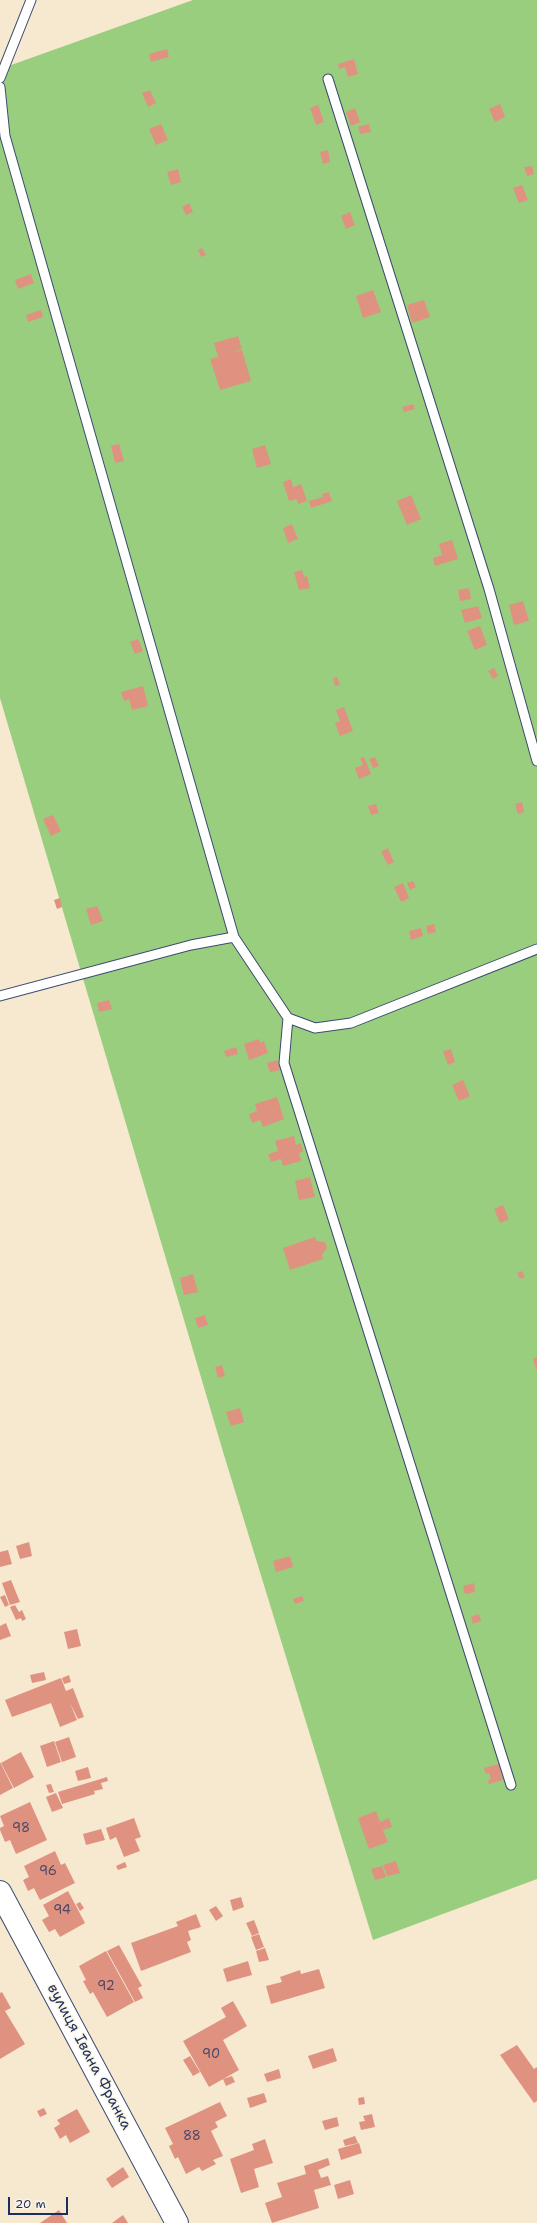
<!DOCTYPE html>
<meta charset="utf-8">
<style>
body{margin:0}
#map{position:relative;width:537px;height:2223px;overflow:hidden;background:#f7e8d0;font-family:"Shantell Sans",sans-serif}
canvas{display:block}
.scale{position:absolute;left:8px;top:2197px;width:60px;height:18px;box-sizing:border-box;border:2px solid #1b2f5e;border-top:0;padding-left:5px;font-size:12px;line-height:14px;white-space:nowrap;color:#1b2f5e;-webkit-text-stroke:3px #fcf5e5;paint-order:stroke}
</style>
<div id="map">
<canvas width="537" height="2223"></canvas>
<div class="scale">20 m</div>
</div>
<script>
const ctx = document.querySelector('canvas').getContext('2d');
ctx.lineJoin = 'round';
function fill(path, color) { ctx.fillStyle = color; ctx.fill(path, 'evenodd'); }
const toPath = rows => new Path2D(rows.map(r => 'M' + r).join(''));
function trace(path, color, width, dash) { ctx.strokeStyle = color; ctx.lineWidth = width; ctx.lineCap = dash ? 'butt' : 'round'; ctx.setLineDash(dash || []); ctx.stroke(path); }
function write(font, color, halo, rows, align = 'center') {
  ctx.font = font + ' "Shantell Sans",sans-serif'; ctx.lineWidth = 3; ctx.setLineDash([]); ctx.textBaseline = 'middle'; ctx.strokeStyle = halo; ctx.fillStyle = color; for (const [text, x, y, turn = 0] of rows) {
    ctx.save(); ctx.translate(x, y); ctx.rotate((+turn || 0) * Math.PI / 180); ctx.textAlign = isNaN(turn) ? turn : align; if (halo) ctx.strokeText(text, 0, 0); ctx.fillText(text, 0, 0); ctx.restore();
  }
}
const green = toPath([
 [193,0,537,0,537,1879,373,1940,224,1455,0,698,0,69]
]);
const building = toPath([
 [167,49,169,57,151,62,149,54],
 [354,59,358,74,348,77,345,67,339,69,338,64],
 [150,90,156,103,148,107,142,93],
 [500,104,505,117,495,122,489,109],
 [318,105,324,122,316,125,310,108],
 [355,108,360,122,351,126,346,112],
 [161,124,168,140,156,145,149,129],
 [369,124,371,132,360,134,358,127],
 [328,150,330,162,323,164,320,152],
 [532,166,534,174,527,176,524,167],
 [178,169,181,182,171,185,167,172],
 [522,185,528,200,519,203,513,188],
 [189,203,193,212,186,215,182,207],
 [350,212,355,225,346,229,341,216],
 [202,248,206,255,201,257,198,250],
 [31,274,34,283,18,289,15,280],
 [373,290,381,312,363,318,356,296],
 [424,300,430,317,412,323,407,305],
 [41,310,43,317,28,322,26,315],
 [238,336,242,349,232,352,242,350,251,381,220,390,210,359,218,357,214,343],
 [413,404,415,409,404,412,402,407],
 [119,444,124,461,115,463,111,446],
 [265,445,271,464,257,468,252,449],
 [291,479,293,487,301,484,307,501,298,504,297,499,289,501,283,482],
 [329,492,332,501,311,508,309,501,323,497,322,494],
 [411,495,421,519,407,525,397,501],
 [292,524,298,539,288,543,283,528],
 [452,540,458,559,435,566,433,558,442,555,439,544],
 [302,570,304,577,307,576,310,588,299,590,294,572],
 [469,588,471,599,460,601,458,590],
 [523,601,529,621,514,625,509,605],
 [478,606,482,618,465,623,461,610],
 [480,626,487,645,475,650,467,631],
 [138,639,143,651,135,654,130,642],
 [494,668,498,676,493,679,488,671],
 [337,677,340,685,335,686,333,678],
 [143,686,148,706,132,710,129,699,124,701,121,692],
 [344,707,353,731,340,736,335,723,340,721,336,710],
 [364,757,371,774,359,779,355,768,363,765,360,758],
 [375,757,379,766,373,768,369,759],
 [522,802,524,812,518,814,515,804],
 [376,804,379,813,371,815,368,806],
 [53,815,61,831,51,836,43,819],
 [388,848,394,862,388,865,381,852],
 [413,881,416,887,410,890,407,883],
 [403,883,409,898,401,902,394,887],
 [60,898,62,907,57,909,54,900],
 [97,906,103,921,91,925,86,909],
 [434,924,436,932,428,934,426,926],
 [421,928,423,936,411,940,409,931],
 [109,1000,112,1009,99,1012,97,1003],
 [259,1039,260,1043,264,1041,268,1053,249,1060,244,1044],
 [236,1047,238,1054,226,1057,224,1051],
 [451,1049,455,1062,448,1065,443,1051],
 [277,1060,280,1070,270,1072,267,1063],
 [463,1080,470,1096,459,1101,452,1085],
 [277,1097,284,1119,263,1127,260,1120,252,1123,249,1114,257,1111,255,1104],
 [294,1136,296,1145,301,1143,303,1152,299,1153,301,1161,283,1166,281,1159,271,1162,268,1154,278,1151,275,1141],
 [310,1177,315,1197,299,1200,295,1181],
 [503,1205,509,1219,500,1223,494,1209],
 [315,1237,317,1241,325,1242,327,1248,322,1255,323,1259,290,1270,283,1248],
 [522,1271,525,1277,520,1279,517,1273],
 [193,1274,198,1292,184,1295,180,1278],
 [205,1315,208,1325,198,1328,195,1318],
 [537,1357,537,1371,533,1359],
 [222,1365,225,1376,218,1378,215,1367],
 [240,1408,244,1422,231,1426,226,1412],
 [29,1542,32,1556,20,1559,16,1546],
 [8,1550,12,1564,0,1567,0,1552],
 [290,1556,293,1567,276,1572,273,1561],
 [11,1580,20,1602,10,1605,2,1583],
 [474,1583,475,1592,465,1594,463,1586],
 [5,1595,9,1605,5,1607,0,1597],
 [302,1596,304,1601,295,1604,293,1599],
 [15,1605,19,1612,22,1610,26,1619,22,1621,21,1618,16,1620,10,1607],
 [479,1614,481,1621,473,1624,471,1617],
 [6,1623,11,1636,0,1640,0,1626],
 [77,1629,81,1646,68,1649,64,1632],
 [44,1672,46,1680,32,1683,30,1675],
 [69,1675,71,1682,64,1684,62,1678],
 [61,1678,66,1691,73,1688,84,1717,78,1719,70,1703,77,1720,60,1727,51,1703,12,1717,5,1700],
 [69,1737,76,1757,62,1762,55,1742],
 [54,1741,61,1762,47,1767,40,1746],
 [21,1752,34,1777,14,1788,1,1763],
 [0,1762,13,1788,0,1795],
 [499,1764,503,1780,489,1784,488,1780,491,1779,489,1773,486,1774,484,1768],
 [88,1767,91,1778,78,1781,75,1771],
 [107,1777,108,1781,101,1783,103,1789,94,1791,95,1794,62,1804,58,1792],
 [51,1784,54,1792,49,1793,46,1785],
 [56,1793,63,1808,52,1812,46,1797],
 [30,1802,47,1840,16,1854,10,1840,5,1842,0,1830,0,1828,4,1826,0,1816],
 [376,1811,380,1822,389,1818,392,1827,383,1830,388,1842,369,1849,358,1818],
 [134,1818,141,1837,135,1839,140,1851,124,1857,116,1837,110,1840,106,1828],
 [101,1829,105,1840,86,1845,83,1834],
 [55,1851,61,1865,65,1863,75,1883,40,1900,34,1888,28,1891,23,1880,29,1877,24,1866],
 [396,1861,400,1873,387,1876,383,1865],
 [125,1862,127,1867,118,1870,116,1866],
 [382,1866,386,1877,375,1880,371,1869],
 [68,1891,85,1923,60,1937,55,1929,49,1932,42,1920,49,1916,43,1905],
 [241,1897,244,1907,233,1911,230,1900],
 [80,1902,84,1908,80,1911,76,1904],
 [216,1906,223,1916,216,1921,209,1910],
 [196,1914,201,1927,188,1931,191,1940,187,1942,191,1952,141,1971,131,1943,178,1926,176,1922],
 [254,1920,259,1933,252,1936,246,1923],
 [259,1934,264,1947,256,1950,251,1937],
 [119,1945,142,1986,138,1988,143,1998,135,2002,107,1951],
 [265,1948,269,1960,259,1962,256,1951],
 [106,1951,134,2002,107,2017,93,1992,90,1994,83,1981,86,1980,79,1966],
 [248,1961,252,1975,227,1982,223,1969],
 [319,1969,325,1988,271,2004,266,1986,282,1982,280,1977,300,1970,301,1974],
 [2,1992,11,2008,5,2011,25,2044,0,2059,0,1993],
 [233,2001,247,2026,223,2040,239,2070,209,2087,183,2041,226,2017,221,2008],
 [517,2045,534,2069,537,2067,537,2101,534,2103,500,2055],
 [333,2048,337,2061,313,2069,308,2056],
 [190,2056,200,2072,193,2076,183,2060],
 [279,2069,281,2078,267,2082,264,2074],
 [232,2076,235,2082,226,2086,223,2079],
 [264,2093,267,2102,250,2108,247,2098],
 [364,2097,365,2104,359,2105,358,2098],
 [220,2102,227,2116,215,2122,218,2127,211,2131,223,2156,213,2160,216,2164,202,2171,199,2167,186,2174,178,2157,175,2159,169,2146,173,2144,165,2128],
 [44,2108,47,2114,40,2117,37,2111],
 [77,2109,90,2132,70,2143,66,2135,60,2139,54,2128,60,2124,57,2120],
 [372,2114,375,2127,361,2130,359,2122,365,2121,363,2116],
 [337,2117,339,2126,325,2130,322,2121],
 [355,2136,358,2143,345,2146,343,2140],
 [265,2139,273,2163,254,2169,259,2187,241,2193,230,2159,254,2150,252,2144],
 [359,2143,362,2153,341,2160,338,2149],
 [328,2158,330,2165,318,2170,321,2178,328,2176,331,2185,314,2190,319,2208,272,2223,265,2203,282,2197,277,2183,306,2174,304,2166],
 [123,2167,129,2177,112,2188,106,2179],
 [350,2180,354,2194,338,2199,334,2185],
 [59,2210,67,2223,40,2223],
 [123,2215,128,2223,112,2223]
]);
const lane = toPath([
 [0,78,31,0],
 [328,79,489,589,537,761],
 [0,87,5,136,234,937],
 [0,996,191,945,234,937,288,1018,315,1028,351,1023,537,949],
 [288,1018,284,1063,511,1785]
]);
const secondary = toPath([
 [0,1892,177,2223]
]);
const numberNames = [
 ["98",21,1829],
 ["96",48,1872],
 ["94",62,1911],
 ["92",106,1987],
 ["90",211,2055],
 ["88",192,2137]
];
const streetNames = [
 ["вулиця Івана Франка",89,2057,62]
];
fill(green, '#99ce7e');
fill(building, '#e09281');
trace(lane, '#3c4b6f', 11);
trace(secondary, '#3c4b6f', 24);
trace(lane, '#fff', 9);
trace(secondary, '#fff', 22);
write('13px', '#4c4867', null, numberNames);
write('15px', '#1b2f5e', '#fcf5e5', streetNames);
</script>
